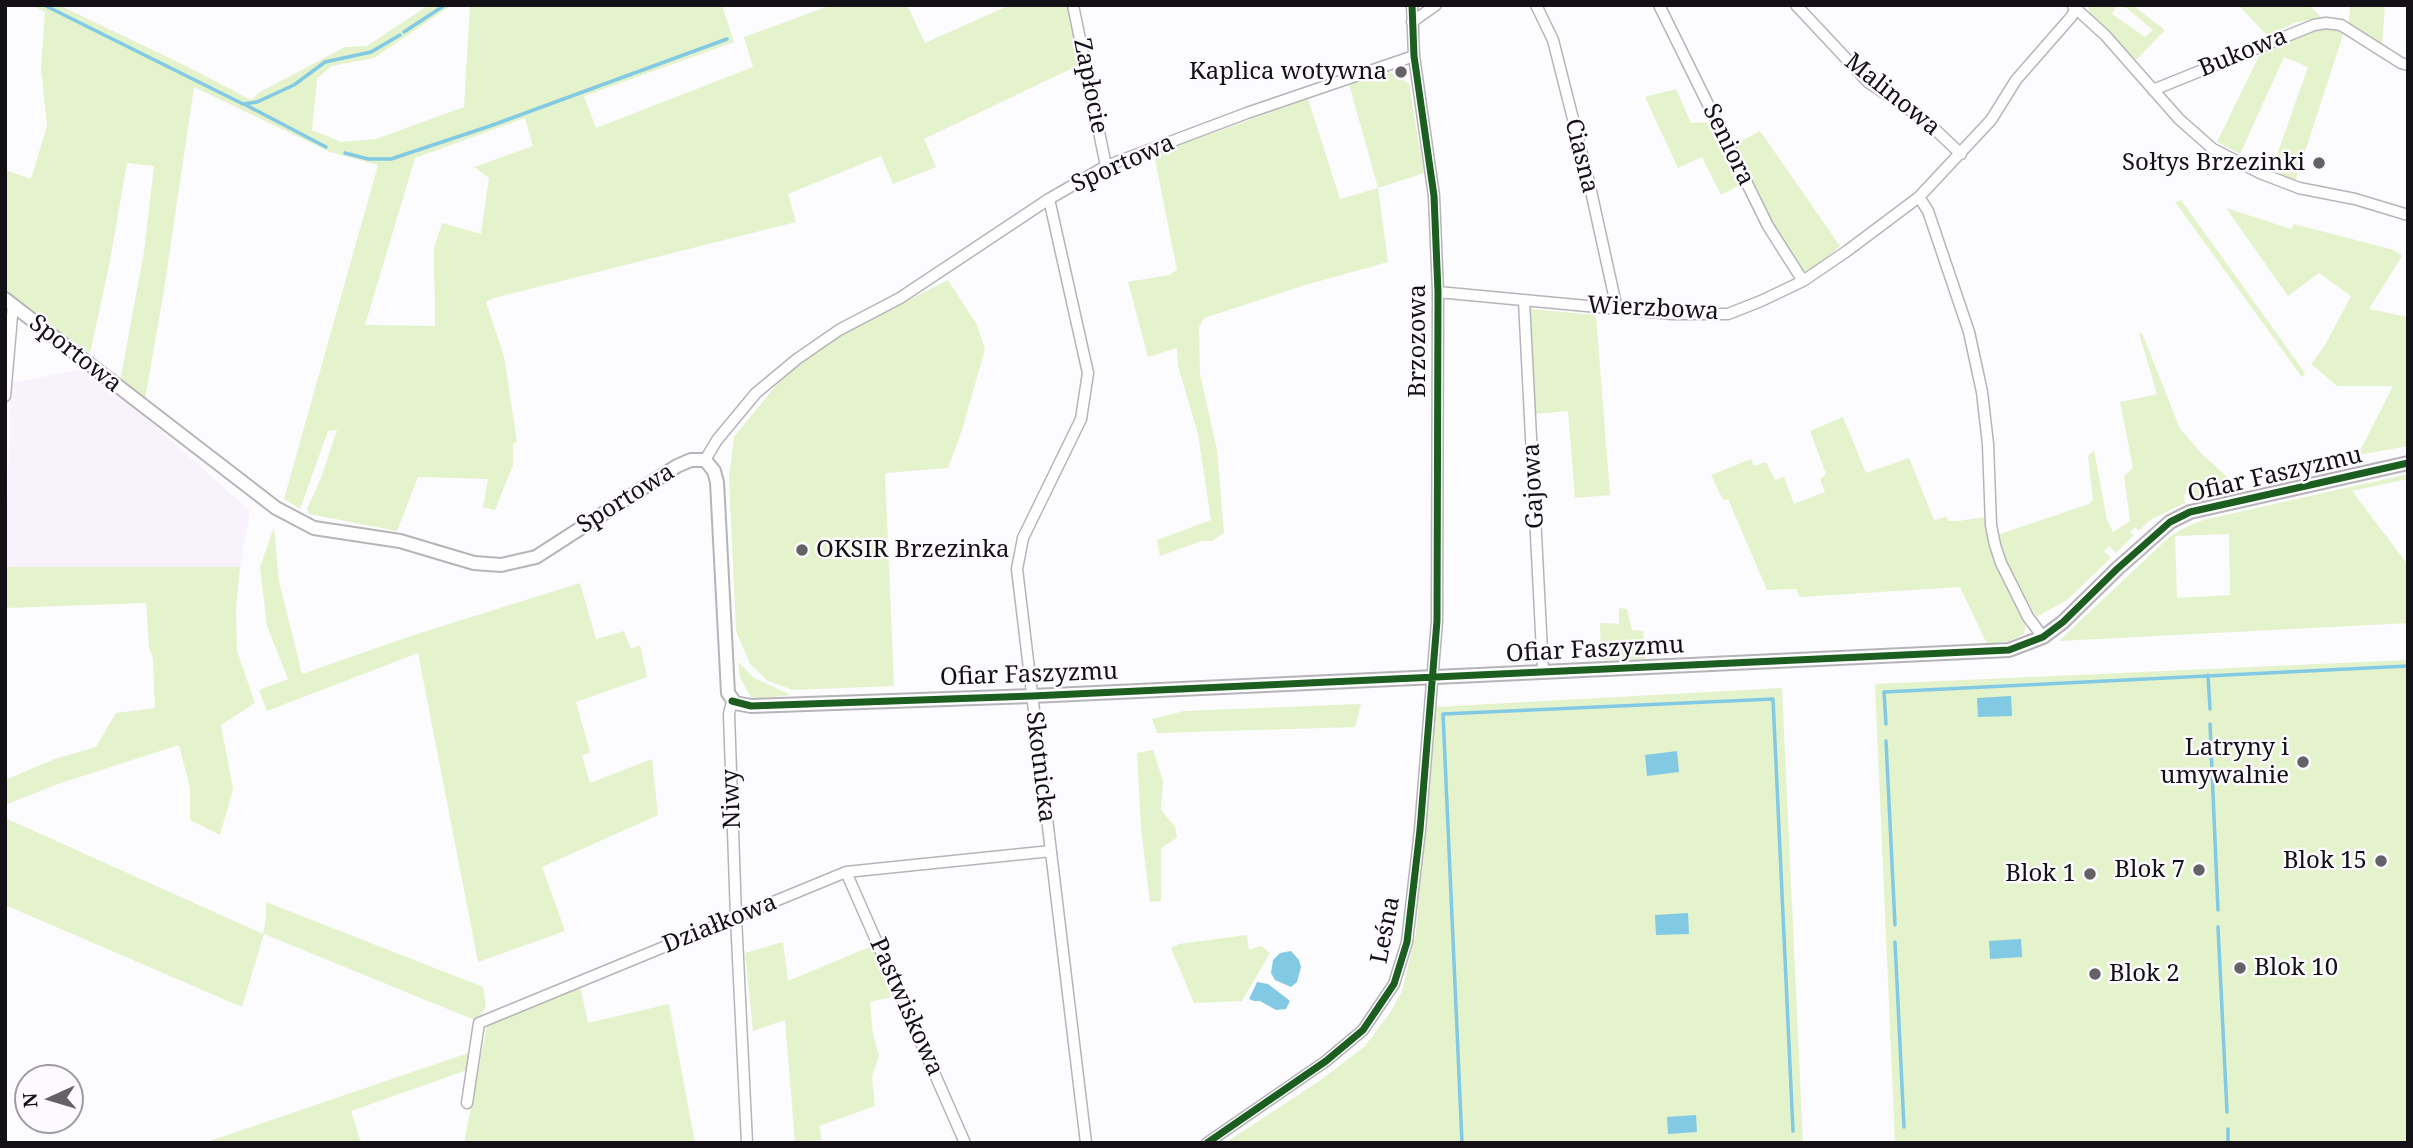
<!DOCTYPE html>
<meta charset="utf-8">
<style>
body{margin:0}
#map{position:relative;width:2413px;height:1148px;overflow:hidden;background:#fcfbfd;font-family:"Noto Serif",serif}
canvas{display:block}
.frame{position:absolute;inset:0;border:7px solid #131016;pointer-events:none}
.north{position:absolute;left:14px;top:1064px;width:70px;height:70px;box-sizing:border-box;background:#fcfafe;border:2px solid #9f9ca1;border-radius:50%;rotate:266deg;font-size:19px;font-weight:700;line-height:28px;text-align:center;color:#131016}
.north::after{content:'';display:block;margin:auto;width:24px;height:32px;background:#656267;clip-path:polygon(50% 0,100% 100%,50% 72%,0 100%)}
</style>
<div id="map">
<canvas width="2413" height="1148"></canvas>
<div class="frame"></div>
<div class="north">N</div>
</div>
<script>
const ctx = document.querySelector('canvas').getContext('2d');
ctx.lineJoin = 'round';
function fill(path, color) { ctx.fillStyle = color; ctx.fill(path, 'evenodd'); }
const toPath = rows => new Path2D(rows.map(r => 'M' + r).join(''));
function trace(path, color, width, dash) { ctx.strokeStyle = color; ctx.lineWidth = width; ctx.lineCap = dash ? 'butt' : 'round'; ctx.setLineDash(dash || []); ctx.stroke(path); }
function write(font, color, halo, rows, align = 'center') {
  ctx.font = font + ' "Noto Serif",serif'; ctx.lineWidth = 5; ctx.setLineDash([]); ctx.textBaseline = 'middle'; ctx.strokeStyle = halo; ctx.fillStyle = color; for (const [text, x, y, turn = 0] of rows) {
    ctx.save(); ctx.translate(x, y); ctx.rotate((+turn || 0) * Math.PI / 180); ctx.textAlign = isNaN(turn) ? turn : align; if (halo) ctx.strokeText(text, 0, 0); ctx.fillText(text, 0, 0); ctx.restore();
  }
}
const built = toPath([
 [85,369,153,424,250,511,240,567,5,567,11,383]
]);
const green = toPath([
 [31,5,59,5,190,68,251,100,260,92,345,47,367,46,429,5,452,5,374,58,331,66,317,79,312,130,341,142,376,139,464,107,470,5,722,5,734,42,584,96,596,128,753,67,744,37,832,5,907,5,925,43,1010,5,1067,5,1081,64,924,139,936,167,893,184,881,156,788,194,796,222,494,298,486,302,504,356,517,442,513,443,513,465,495,510,483,507,488,479,418,477,397,531,309,514,307,509,321,478,337,430,328,431,300,509,284,499,378,165,330,152,194,87,164,290,145,399,120,381,144,252,154,166,127,163,109,266,90,353,5,291,5,170,31,179,47,126,41,68,45,12],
 [525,118,533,146,474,167,489,178,481,234,442,223,434,248,435,326,365,325,415,158],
 [2088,5,2117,5,2112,14,2145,37,2153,30,2123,5,2132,5,2165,30,2136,60,2091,16],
 [2238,5,2309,5,2321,17,2295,23,2267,35],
 [2350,5,2385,5,2382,45,2349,23],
 [2335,27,2344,32,2295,182,2272,169,2308,67,2284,57,2240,154,2217,142,2263,48,2319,28],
 [1390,72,1409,84,1424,173,1378,188,1388,262,1302,286,1204,318,1199,327,1200,374,1217,450,1224,533,1212,541,1202,541,1160,556,1157,540,1211,520,1198,434,1178,366,1177,348,1148,357,1128,282,1169,275,1177,270,1154,154,1308,99,1340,199,1378,188,1349,84],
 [1676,89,1691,123,1713,122,1742,184,1721,195,1702,157,1678,168,1645,97],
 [1760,131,1840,246,1808,273,1801,269,1773,228,1732,146],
 [2181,200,2305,373,2302,377,2175,202],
 [2226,208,2291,229,2294,224,2394,250,2402,256,2369,309,2408,317,2408,446,2358,455,2393,386,2337,386,2311,364,2324,347,2351,296,2319,273,2288,296],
 [948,280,977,325,985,349,962,430,948,468,885,473,894,686,793,690,768,681,750,664,736,631,729,477,734,437,782,378,842,334],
 [1530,309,1596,315,1610,495,1575,498,1568,411,1535,414],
 [2139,333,2142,333,2180,429,2202,454,2235,484,2219,487,2220,492,2193,499,2191,492,2184,495,2185,503,2150,520,2139,531,2135,527,2130,532,2134,535,2116,553,2109,546,2104,551,2111,558,2067,600,2036,617,2007,562,1997,535,2089,504,2093,500,2088,456,2094,450,2107,520,2113,532,2130,521,2124,476,2133,468,2120,402,2157,394],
 [1843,417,1866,473,1909,458,1934,520,1946,517,1949,521,1958,521,1987,517,2026,620,2024,634,2009,641,1987,644,1960,587,1800,597,1796,589,1767,590,1728,499,1723,500,1711,475,1751,459,1754,466,1766,462,1775,480,1784,477,1794,504,1825,492,1820,479,1826,474,1810,431],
 [2408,474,2408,479,2352,491,2408,565,2408,623,2059,641,2168,538,2182,529,2203,520],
 [2229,534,2230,595,2177,598,2175,536],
 [274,527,279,581,302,674,414,635,580,583,596,639,624,631,631,649,640,645,647,677,576,702,590,752,582,756,590,783,652,759,658,815,542,867,565,931,478,962,418,653,267,711,259,690,288,679,267,626,260,567],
 [5,567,240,567,236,608,237,651,255,703,221,725,233,789,220,835,190,820,190,788,179,745,58,784,5,805,5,780,55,759,96,747,116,713,155,708,153,659,149,647,146,603,5,608],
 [1619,608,1627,609,1632,630,1643,631,1646,659,1601,660,1600,623,1619,624],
 [2408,660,2408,1143,1895,1143,1875,684],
 [738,662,754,678,791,695,761,698,751,697,740,678],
 [1782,688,1803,1143,1225,1143,1318,1082,1364,1047,1390,1013,1402,991,1416,933,1435,707],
 [1361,704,1355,727,1157,733,1152,719,1184,711],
 [1153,750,1163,781,1161,810,1175,827,1177,838,1161,848,1161,901,1150,902,1141,828,1137,753],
 [5,818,263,934,266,918,266,902,483,987,486,1006,477,1021,264,934,242,1007,5,905],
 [1247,935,1249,950,1261,946,1270,953,1242,1001,1194,1003,1171,948,1179,944],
 [783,942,788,981,872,946,891,997,870,1002,873,1034,879,1056,872,1077,875,1106,819,1126,822,1140,795,1142,785,1020,753,1031,745,953],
 [580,986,588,1023,669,1004,695,1143,464,1143,487,1026,496,1020],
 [468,1053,467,1070,351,1111,361,1143,204,1143]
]);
const water = toPath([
 [2011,696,2012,716,1978,717,1977,698],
 [1677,751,1679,772,1647,776,1645,755],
 [1688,913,1689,934,1656,935,1655,915],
 [2021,939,2022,957,1990,959,1989,941],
 [1291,951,1299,960,1301,967,1297,982,1291,987,1275,980,1271,973,1273,960,1280,953],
 [1257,982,1268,984,1285,997,1290,1001,1286,1009,1276,1010,1260,1001,1254,1001,1249,999],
 [1696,1115,1697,1132,1668,1134,1667,1117]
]);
const stream = toPath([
 [44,5,243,104,257,102,294,85,325,62,371,52,400,35],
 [404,32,445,5],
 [244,104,326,147],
 [345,153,368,159,391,159,490,126,727,39],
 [2208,675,2210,709],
 [1886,724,1884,692,2408,666],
 [2210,724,2218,910],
 [1886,741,1895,925],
 [2218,927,2227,1112],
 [1895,942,1904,1127],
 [2228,1129,2228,1143],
 [1462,1143,1443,714,1773,699,1793,1131]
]);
const minor = toPath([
 [1073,5,1106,166],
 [1536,5,1553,40,1589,182,1617,309],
 [1659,5,1768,226,1803,281],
 [1796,5,1868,82,1925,120,1961,154],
 [2073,6,2105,35,2179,119,2213,149,2260,173,2299,188,2355,199,2408,215],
 [1412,22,1436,5],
 [2153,90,2314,25,2326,23,2341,25,2401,63,2408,65],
 [1919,197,1928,211,1969,332,1982,392,1988,444,1991,525,1995,545,2001,563,2028,617,2043,637],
 [1049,199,1088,373,1081,419,1023,538,1017,569,1086,1143],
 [1438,292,1672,314,1728,314,1761,301,1803,281,1847,251,1919,197,1991,120,2016,80,2071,17,2078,5],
 [1524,301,1543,671],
 [5,396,13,305],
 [705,460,717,440,756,393,797,359,839,330,900,298,1049,199,1106,166,1247,113,1414,56],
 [732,701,729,714,736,917,747,1143],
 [846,872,965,1143],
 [467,1103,479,1023,846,872,1051,851],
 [1207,1143,1326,1061,1363,1030,1394,984,1407,942,1420,830,1437,621,1438,292,1434,196,1414,56,1412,5]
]);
const tertiary = toPath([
 [5,299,276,508,314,528,400,541,474,563,501,565,536,557,677,466,691,460,705,460,714,471,717,482,728,693,735,703,751,706,1032,696,2009,650,2043,637,2063,622,2117,569,2170,522,2190,512,2408,463]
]);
const cycleway = toPath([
 [732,701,751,706,1032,696,2009,650,2043,637,2063,622,2117,569,2170,522,2190,512,2408,463],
 [1207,1143,1326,1061,1363,1030,1394,984,1407,942,1420,830,1437,621,1438,292,1434,196,1414,56,1412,5]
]);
const markers = [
 [1401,72,7,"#656267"],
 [2319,163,7,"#656267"],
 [802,550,7,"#656267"],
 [2303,762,7,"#656267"],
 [2381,861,7,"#656267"],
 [2199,870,7,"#656267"],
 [2090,874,7,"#656267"],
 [2240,968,7,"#656267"],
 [2095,974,7,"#656267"]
];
const streetNames = [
 ["Bukowa",2243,53,-22],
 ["Zapłocie",1090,86,79],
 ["Malinowa",1892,95,39],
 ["Seniora",1728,145,64],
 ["Ciasna",1581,156,76],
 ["Sportowa",1123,164,-24],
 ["Wierzbowa",1653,309,3],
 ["Brzozowa",1418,341,-90],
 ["Sportowa",75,354,38],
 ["Ofiar Faszyzmu",2275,475,-13],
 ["Gajowa",1534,486,-93],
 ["Sportowa",626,499,-32],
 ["Ofiar Faszyzmu",1595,650,-3],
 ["Ofiar Faszyzmu",1029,675,-2],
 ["Skotnicka",1040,767,83],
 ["Niwy",732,799,-92],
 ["Działkowa",720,924,-22],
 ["Leśna",1386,930,-79],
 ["Pastwiskowa",906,1007,66]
];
const poiNames = [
 ["Kaplica wotywna",1387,72],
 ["Sołtys Brzezinki",2305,163],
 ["OKSIR Brzezinka",816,550,"left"],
 ["Latryny i",2289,748],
 ["umywalnie",2289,776],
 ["Blok 15",2367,861],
 ["Blok 7",2185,870],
 ["Blok 1",2076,874],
 ["Blok 10",2254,968,"left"],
 ["Blok 2",2109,974,"left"]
];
fill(built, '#f8f2fd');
fill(green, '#e4f3cc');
fill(water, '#82c9e4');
trace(stream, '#82c9e4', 3.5);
trace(minor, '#b6b4b8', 13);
trace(tertiary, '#b6b4b8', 16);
trace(minor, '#fffeff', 10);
trace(tertiary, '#fffeff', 12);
trace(cycleway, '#1b5e20', 7);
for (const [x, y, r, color] of markers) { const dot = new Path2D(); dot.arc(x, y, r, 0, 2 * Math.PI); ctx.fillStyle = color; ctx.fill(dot); trace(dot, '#fcfafe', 2.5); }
write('24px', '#131016', '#fcfafe', streetNames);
write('24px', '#131016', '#fcfafe', poiNames, 'right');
</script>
